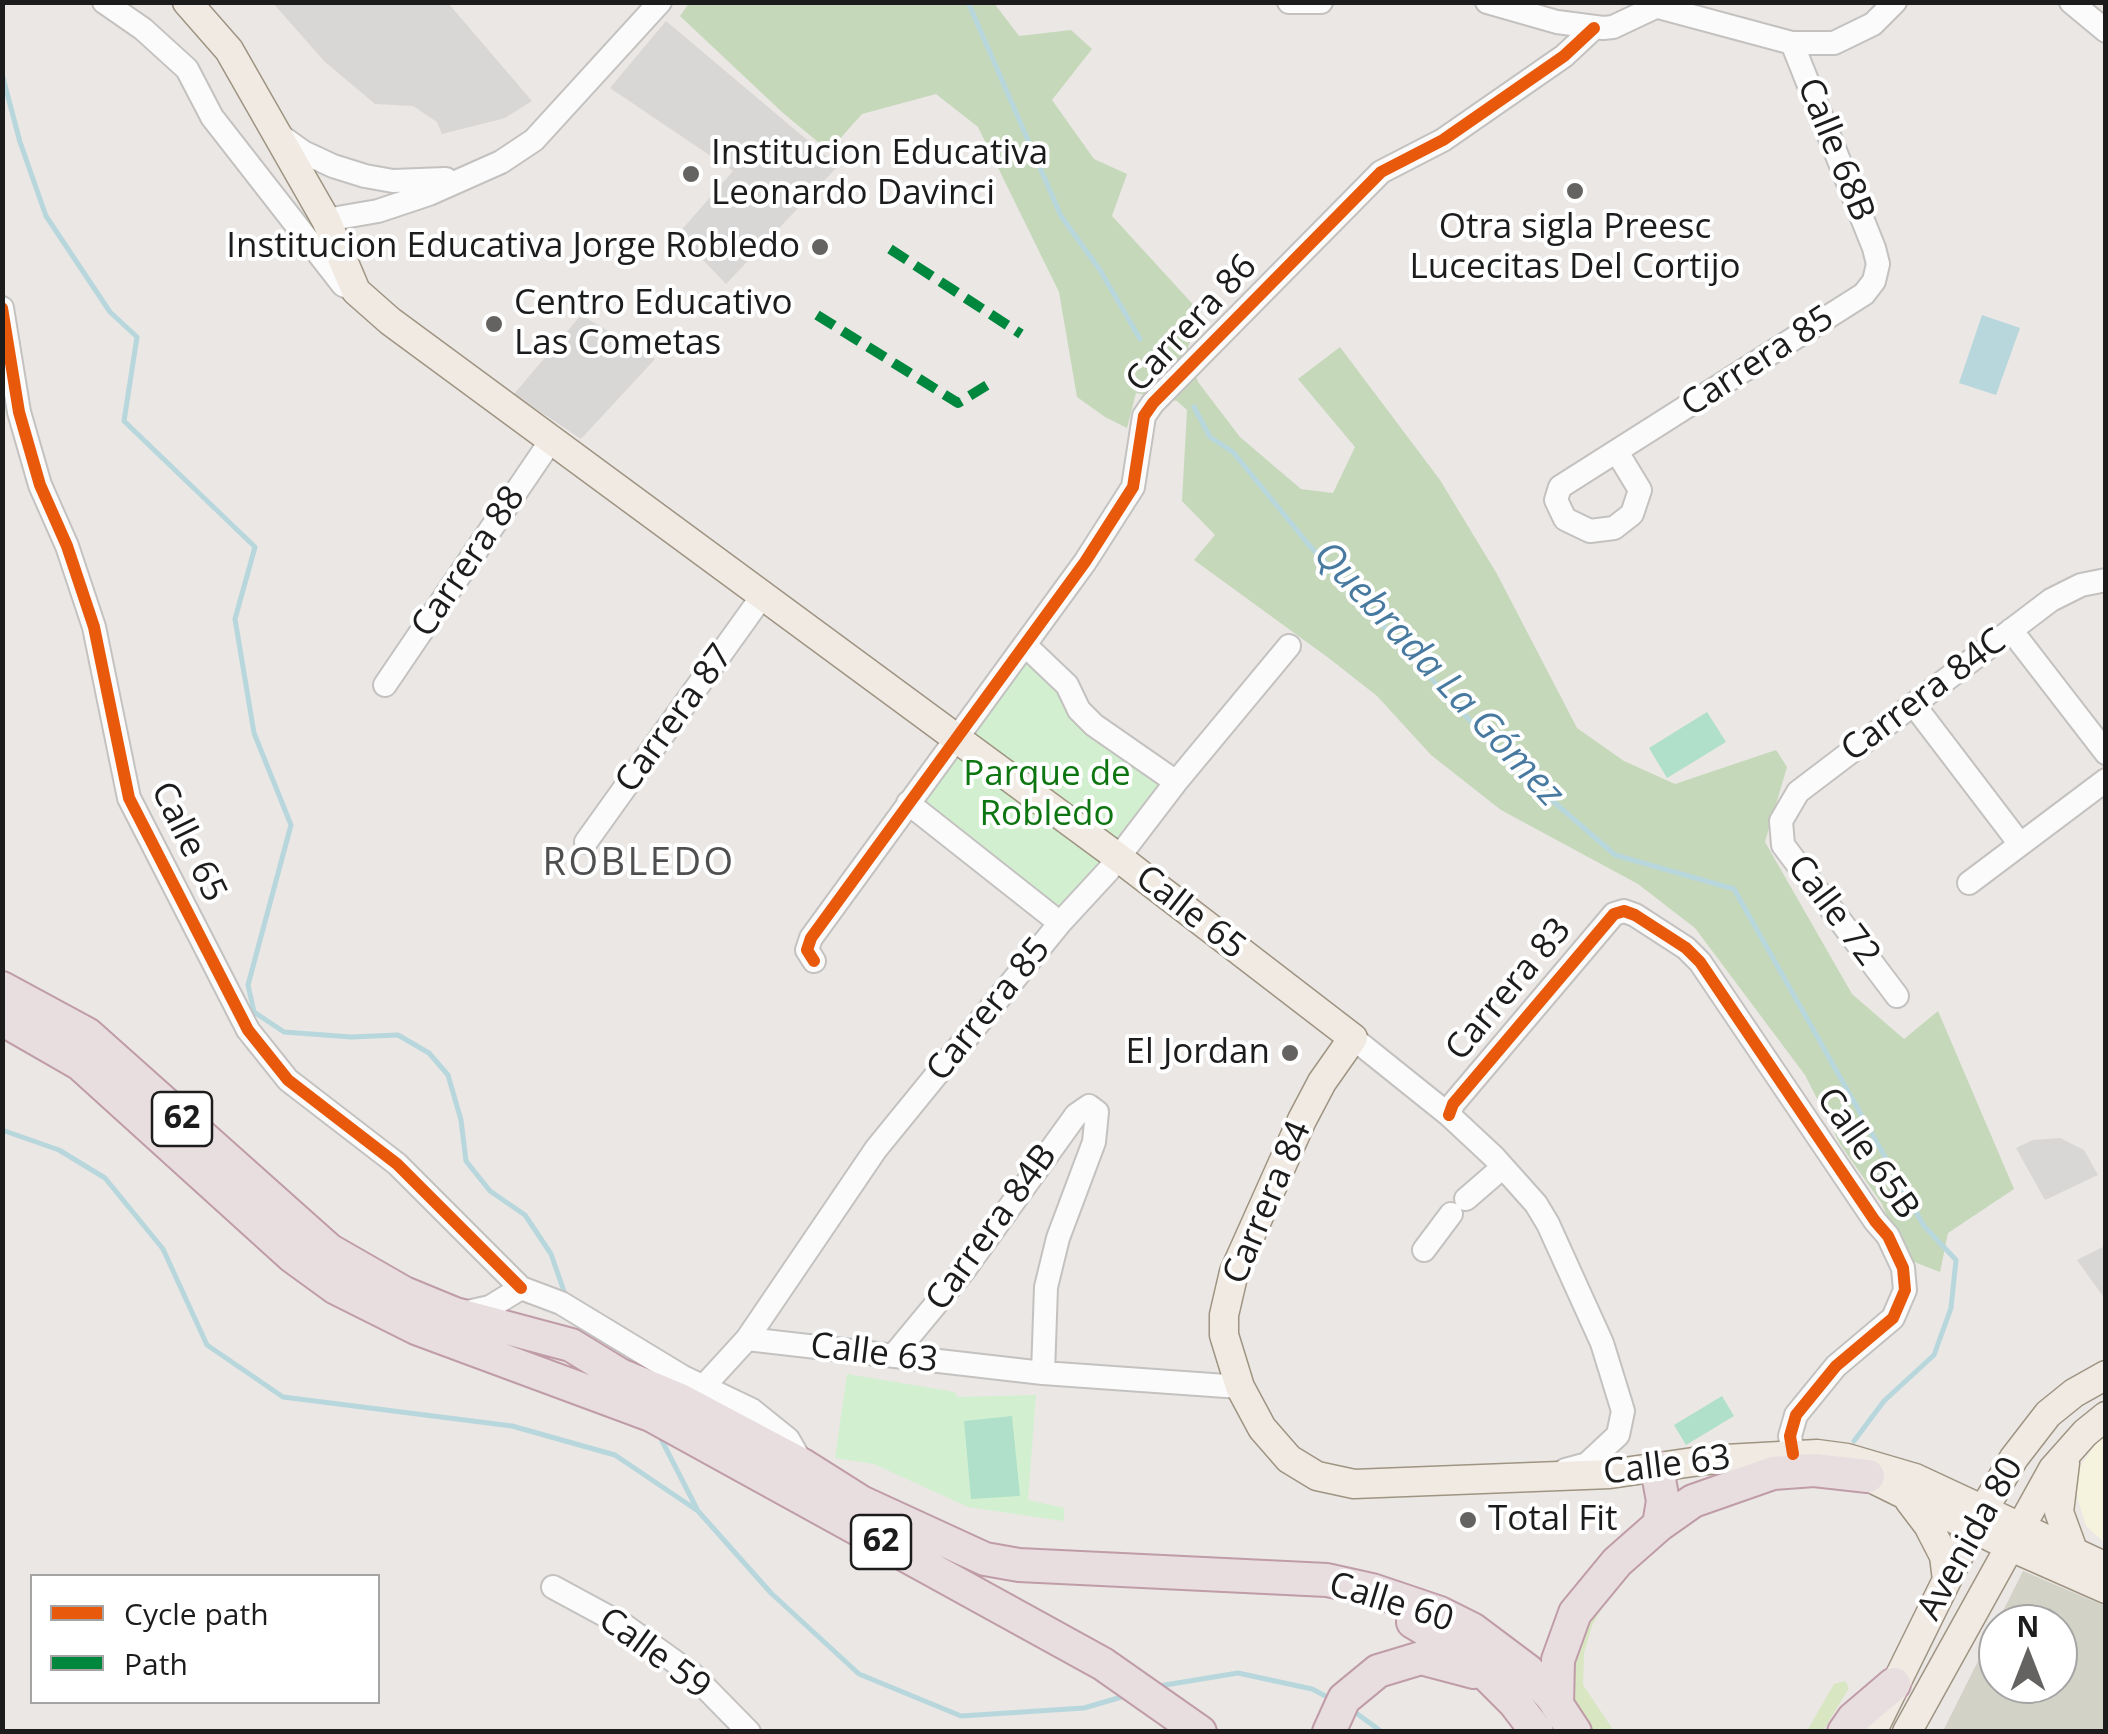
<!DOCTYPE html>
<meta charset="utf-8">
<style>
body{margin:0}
#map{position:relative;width:2108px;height:1734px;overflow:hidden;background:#eae7e4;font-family:"Open Sans",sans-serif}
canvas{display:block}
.frame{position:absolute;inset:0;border:5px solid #1c1c1c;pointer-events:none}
.legend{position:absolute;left:30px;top:1574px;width:350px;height:130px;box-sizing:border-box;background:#fff;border:2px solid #a4a4a4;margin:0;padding:12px 18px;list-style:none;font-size:30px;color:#1c1c1c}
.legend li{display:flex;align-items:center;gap:20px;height:50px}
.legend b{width:50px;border:2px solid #a4a4a4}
.north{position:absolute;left:1978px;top:1604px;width:100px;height:100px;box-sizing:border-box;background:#fff;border:2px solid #a4a4a4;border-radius:50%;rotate:0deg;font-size:28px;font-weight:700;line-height:40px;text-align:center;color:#1c1c1c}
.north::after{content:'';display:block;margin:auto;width:35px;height:45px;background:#646362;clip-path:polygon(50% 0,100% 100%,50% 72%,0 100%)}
</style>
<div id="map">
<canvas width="2108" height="1734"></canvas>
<div class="frame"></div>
<ul class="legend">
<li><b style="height:12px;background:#e8590c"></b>Cycle path</li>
<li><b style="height:12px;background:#00873e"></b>Path</li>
</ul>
<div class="north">N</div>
</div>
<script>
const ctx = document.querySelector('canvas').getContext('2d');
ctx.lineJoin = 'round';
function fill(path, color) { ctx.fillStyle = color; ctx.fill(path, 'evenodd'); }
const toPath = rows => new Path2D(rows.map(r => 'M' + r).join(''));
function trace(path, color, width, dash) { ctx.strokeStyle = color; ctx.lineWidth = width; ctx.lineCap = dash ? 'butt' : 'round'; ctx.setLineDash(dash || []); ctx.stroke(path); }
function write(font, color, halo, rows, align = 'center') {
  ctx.font = font + ' "Open Sans",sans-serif'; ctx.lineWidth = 8; ctx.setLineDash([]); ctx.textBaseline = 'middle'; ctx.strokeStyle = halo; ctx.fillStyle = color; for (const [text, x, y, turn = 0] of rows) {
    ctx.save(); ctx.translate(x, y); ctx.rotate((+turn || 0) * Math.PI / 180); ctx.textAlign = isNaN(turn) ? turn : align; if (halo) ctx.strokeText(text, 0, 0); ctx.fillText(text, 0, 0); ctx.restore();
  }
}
const residential = toPath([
 [273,3,448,3,532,101,505,118,442,134,437,122,413,106,375,104,324,61]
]);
const education = toPath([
 [2105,1436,2105,1543,2086,1526,2076,1493,2079,1468,2095,1445]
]);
const religious = toPath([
 [376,3,400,5,383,20,415,58,405,66,372,28,355,43,360,41,385,70,376,78,351,48,346,51,335,38],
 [666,21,838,166,726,284,678,234,733,171,610,88],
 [581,315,655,359,581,439,514,394],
 [2060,1138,2084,1150,2098,1175,2045,1200,2016,1148,2033,1140],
 [2105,1246,2105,1299,2077,1260]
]);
const construction = toPath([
 [2023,1571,2105,1606,2105,1731,1943,1731],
 [1998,1624,2058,1624,2058,1684,1998,1684]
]);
const grass = toPath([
 [1619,1575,1592,1626,1584,1653,1583,1685,1614,1731,1590,1731,1580,1717,1569,1684,1574,1644],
 [1845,1681,1849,1688,1823,1731,1807,1731,1834,1684]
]);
const forest = toPath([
 [690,2,994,3,1019,36,1071,30,1092,49,1052,100,1094,159,1127,174,1112,216,1199,311,1188,348,1198,382,1240,437,1301,489,1333,493,1355,447,1298,379,1340,347,1440,480,1497,574,1577,728,1624,761,1675,784,1776,750,1787,767,1765,842,1852,994,1904,1039,1938,1011,2014,1189,1948,1233,1940,1272,1904,1258,1882,1204,1840,1144,1805,1075,1695,928,1638,884,1501,810,1431,755,1377,696,1330,659,1194,560,1215,535,1182,501,1187,410,1177,401,1136,393,1127,428,1105,417,1077,397,1059,292,978,127,936,94,862,114,829,151,783,113,680,16]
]);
const park = toPath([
 [1021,657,1048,678,1068,708,1163,783,1062,912,916,800],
 [847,1374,955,1392,957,1397,1036,1395,1028,1500,1064,1508,1064,1521,968,1507,874,1464,835,1458]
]);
const pitch = toPath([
 [1707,712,1726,742,1667,778,1649,748],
 [1722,1396,1734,1416,1686,1445,1674,1425],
 [1012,1416,1020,1496,971,1499,964,1421]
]);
const water = toPath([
 [1982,315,2020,328,1996,395,1959,383]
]);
const stream = toPath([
 [968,2,1061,216,1100,270,1140,339],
 [2,74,20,142,46,216,110,312,137,337,124,421,255,547,235,619,254,733,291,825,248,985,254,1012,284,1032,351,1037,398,1035,429,1053,448,1075,461,1120,466,1161,490,1191,525,1215,551,1254,566,1297],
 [1194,407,1210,437,1233,452,1309,545,1509,763,1615,855,1734,889,1924,1226,1956,1260,1951,1308,1934,1355,1884,1401,1854,1441],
 [2,1130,59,1150,105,1178,163,1249,207,1345,283,1397,512,1426,615,1455,698,1511,771,1593,859,1674,961,1716,1084,1708,1125,1696],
 [658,1433,698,1511],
 [1159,1686,1238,1673,1312,1689,1333,1700],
 [1352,1710,1382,1732]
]);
const minor = toPath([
 [104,2,143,29,187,69,212,117,343,285,355,290],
 [1289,2,1321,2],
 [1487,2,1557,22,1603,28,1613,27,1666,2],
 [2071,2,2106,31],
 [1658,7,1792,43,1834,43,1873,24,1895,2],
 [278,134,303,152,333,166,365,176,393,181,446,179],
 [326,220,378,211,429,194,501,162,534,140,660,2],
 [2,308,19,412,40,485,67,546,94,627,129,798,248,1030,288,1080,397,1164,521,1288],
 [1617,452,1640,490,1632,514,1614,528,1590,531,1565,519,1556,500,1560,487,1864,294,1874,281,1878,264,1874,248,1792,43],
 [2011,630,2106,753],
 [1025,645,1067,685,1079,710,1094,725,1176,782],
 [385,685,552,439],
 [1914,705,2020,844],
 [908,803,1060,923],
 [586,842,763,595],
 [1969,883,2106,780],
 [814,961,807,950,811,938,1085,562,1133,487,1144,416,1153,403,1381,172,1443,140,1564,56,1594,28],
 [1897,996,1783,845,1781,821,1798,792,2051,600,2081,585,2106,580],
 [1353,1038,1449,1115,1494,1157,1536,1204,1548,1224,1602,1343,1623,1411,1618,1435,1587,1464,1565,1470],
 [1449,1115,1453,1104,1614,914,1624,911,1635,915,1686,948,1700,962,1875,1221,1888,1236,1903,1268,1905,1290,1893,1318,1836,1366,1796,1415,1790,1436,1793,1454],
 [1466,1199,1503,1167],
 [1424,1250,1451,1214],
 [463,1313,490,1307,521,1288,561,1303,683,1377,752,1410,788,1439,803,1465],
 [747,1339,1043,1373,1240,1387],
 [893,1356,965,1269,1076,1115,1089,1106,1097,1112,1094,1142,1058,1238,1046,1287,1043,1373],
 [704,1386,747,1339,876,1149,1060,923,1108,871,1176,782,1289,646],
 [553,1587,625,1626,692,1674,749,1732]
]);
const major = toPath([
 [187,2,229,50,326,220,356,291,390,321,1119,858,1353,1038,1322,1082,1302,1120,1234,1272,1224,1315,1224,1335,1240,1387,1262,1428,1289,1459,1317,1476,1354,1484,1610,1474,1707,1460,1817,1454,1847,1458,1915,1478,2106,1567],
 [2065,1463,2059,1512,2074,1553],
 [1871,1478,2011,1547,2106,1589],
 [1909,1500,1928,1525,1944,1556,1947,1580],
 [1872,1732,1972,1529,2014,1458,2048,1414,2074,1393,2106,1375],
 [1907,1732,2053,1469,2085,1433,2106,1416]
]);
const highway = toPath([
 [2,988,87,1034,329,1250,404,1293,455,1314,571,1345,620,1375,678,1399,804,1466,861,1502,985,1559,1019,1565,1327,1580,1372,1590,1440,1613,1472,1629,1528,1671,1552,1697,1575,1732],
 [2,1019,80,1064,292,1256,336,1288,416,1328,651,1415,1103,1664,1200,1732],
 [1657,1468,1663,1501,1659,1525],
 [1413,1622,1464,1652,1515,1703,1537,1732],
 [1557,1705,1558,1660,1575,1613,1617,1562,1659,1525,1693,1501,1773,1473,1814,1470,1868,1476],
 [1329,1732,1344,1699,1378,1671,1421,1658,1474,1672],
 [1844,1732,1853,1719,1894,1684]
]);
const quiet = toPath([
 [890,249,1021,334],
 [817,315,958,403,989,384]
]);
const cycleway = toPath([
 [2,308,19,412,40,485,67,546,94,627,129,798,248,1030,288,1080,397,1164,521,1288],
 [814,961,807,950,811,938,1085,562,1133,487,1144,416,1153,403,1381,172,1443,140,1564,56,1594,28],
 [1449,1115,1453,1104,1614,914,1624,911,1635,915,1686,948,1700,962,1875,1221,1888,1236,1903,1268,1905,1290,1893,1318,1836,1366,1796,1415,1790,1436,1793,1454]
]);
const markers = [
 [691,174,10,"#646362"],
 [1575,191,10,"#646362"],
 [820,247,10,"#646362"],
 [494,324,10,"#646362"],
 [1290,1053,10,"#646362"],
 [1468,1520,10,"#646362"]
];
const shields = [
 [182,1119,60],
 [881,1542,60]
];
const shieldNames = [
 ["62",182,1119],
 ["62",881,1542]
];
const streetNames = [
 ["Calle 68B",1835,150,68],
 ["Carrera 86",1192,324,-47],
 ["Carrera 85",1758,362,-33],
 ["Carrera 88",469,562,-56],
 ["Carrera 84C",1924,696,-37],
 ["Carrera 87",675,719,-54],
 ["Calle 65",188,842,64],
 ["Calle 72",1833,911,53],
 ["Calle 65",1190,913,38],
 ["Carrera 83",1509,990,-50],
 ["Carrera 85",989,1010,-51],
 ["Calle 65B",1867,1154,55],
 ["Carrera 84",1268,1203,-67],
 ["Carrera 84B",992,1228,-54],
 ["Calle 63",874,1354,7],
 ["Calle 63",1667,1466,-7],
 ["Avenida 80",1971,1539,-61],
 ["Calle 60",1391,1603,17],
 ["Calle 59",654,1654,36]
];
const poiNames = [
 ["Institucion Educativa",711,154],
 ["Leonardo Davinci",711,194],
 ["Otra sigla Preesc",1575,228,"center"],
 ["Lucecitas Del Cortijo",1575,268,"center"],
 ["Institucion Educativa Jorge Robledo",800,247,"right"],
 ["Centro Educativo",514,304],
 ["Las Cometas",514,344],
 ["El Jordan",1270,1053,"right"],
 ["Total Fit",1488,1520]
];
const parkNames = [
 ["Parque de",1047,775],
 ["Robledo",1047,815]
];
const waterNames = [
 ["Quebrada La Gómez",1438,675,47]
];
const neighbourhoodNames = [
 ["ROBLEDO",639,864]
];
fill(residential, '#d9d7d6');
fill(education, '#f5f3de');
fill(religious, '#d8d7d6');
fill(construction, '#d3d2c6');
fill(grass, '#d8e7c2');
fill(forest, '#c6d8ba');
fill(park, '#d2f0d0');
fill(pitch, '#b0e0c9');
fill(water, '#b8d7dd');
trace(stream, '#b8d7dd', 5);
trace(minor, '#c3c2c0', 26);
trace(major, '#9f9482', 31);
trace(highway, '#bf9ca8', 36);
trace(minor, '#fcfbfb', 22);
trace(major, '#f0eae3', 28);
trace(highway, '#e8dee0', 32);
trace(quiet, '#00873e', 10, [20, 10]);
trace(cycleway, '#e8590c', 12);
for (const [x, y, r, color] of markers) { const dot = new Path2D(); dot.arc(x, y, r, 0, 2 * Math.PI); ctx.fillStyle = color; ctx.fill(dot); trace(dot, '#fff', 4); }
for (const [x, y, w] of shields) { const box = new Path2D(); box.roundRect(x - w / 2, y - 27, w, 54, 8); ctx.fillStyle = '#fff'; ctx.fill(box); trace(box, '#1c1c1c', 2.5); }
write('bold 32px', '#1c1c1c', null, shieldNames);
write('35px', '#1c1c1c', '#fff', streetNames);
write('35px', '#1c1c1c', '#fff', poiNames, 'left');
write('35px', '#0e7611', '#fff', parkNames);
write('italic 38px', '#487aa0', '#fff', waterNames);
ctx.letterSpacing = '2.5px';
write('38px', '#4f4f4f', '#fff', neighbourhoodNames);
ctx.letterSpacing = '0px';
</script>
